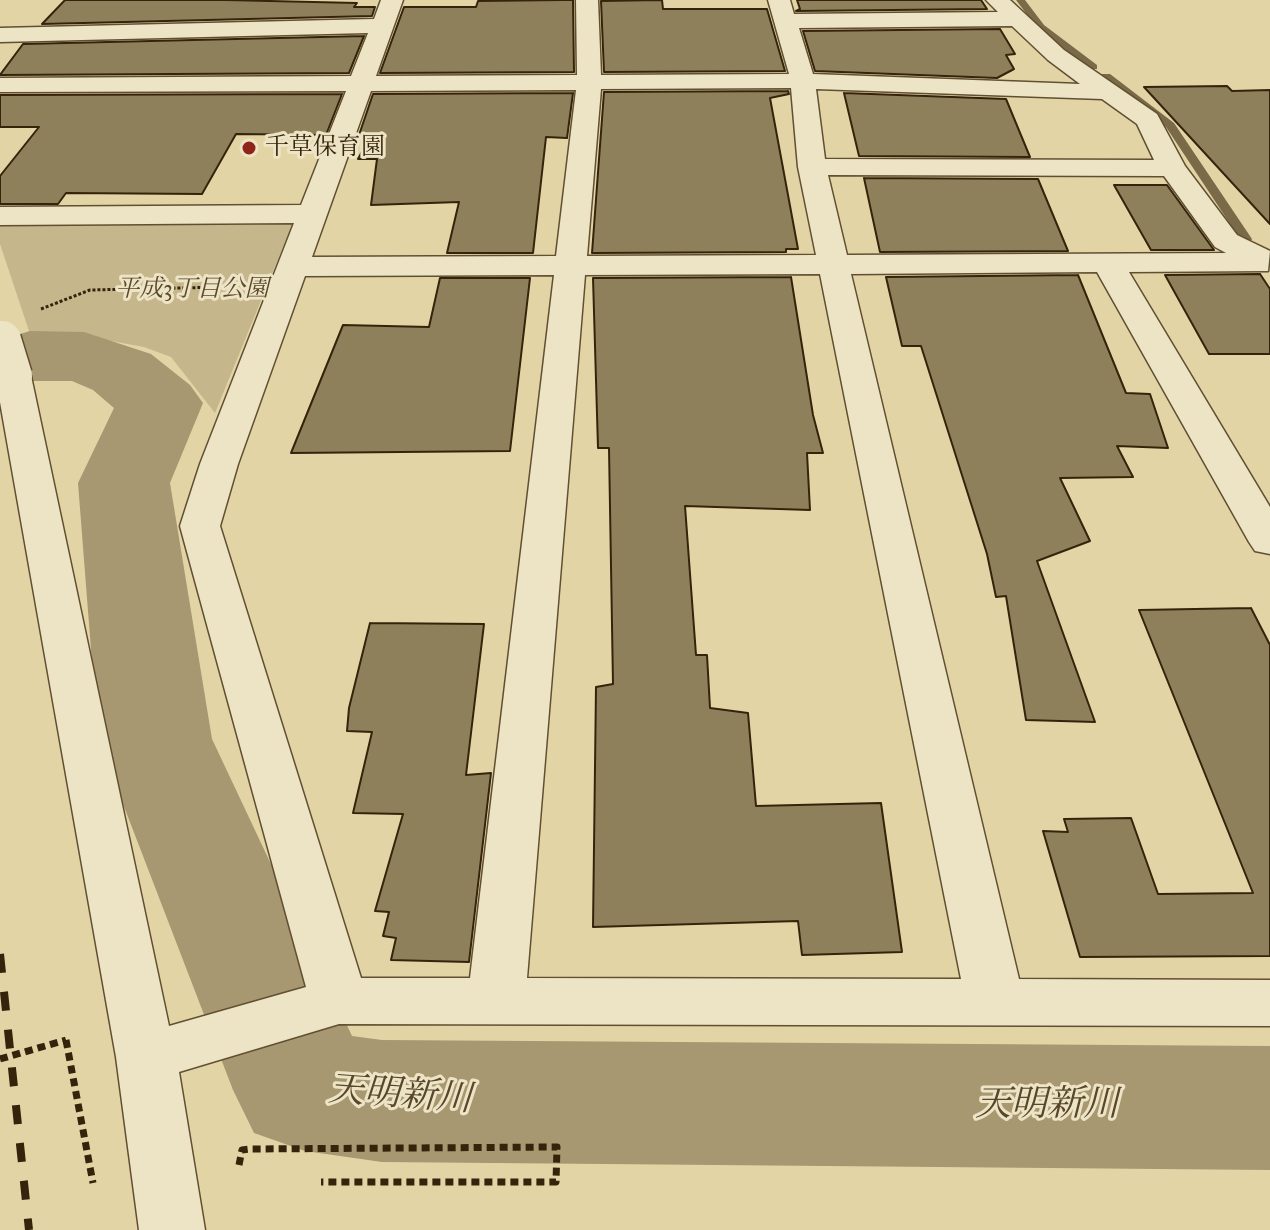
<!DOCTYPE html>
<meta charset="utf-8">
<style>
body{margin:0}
canvas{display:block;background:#e3d4a6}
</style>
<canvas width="1270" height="1230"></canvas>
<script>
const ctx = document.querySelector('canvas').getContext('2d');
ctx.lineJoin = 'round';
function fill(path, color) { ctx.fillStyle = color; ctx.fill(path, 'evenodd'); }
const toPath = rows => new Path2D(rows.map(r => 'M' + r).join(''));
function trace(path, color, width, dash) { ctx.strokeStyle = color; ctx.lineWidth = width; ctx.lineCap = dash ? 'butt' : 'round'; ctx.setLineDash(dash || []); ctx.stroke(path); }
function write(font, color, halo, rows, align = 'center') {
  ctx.font = font + ' "IM FELL Great Primer","Noto Serif JP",serif'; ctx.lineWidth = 6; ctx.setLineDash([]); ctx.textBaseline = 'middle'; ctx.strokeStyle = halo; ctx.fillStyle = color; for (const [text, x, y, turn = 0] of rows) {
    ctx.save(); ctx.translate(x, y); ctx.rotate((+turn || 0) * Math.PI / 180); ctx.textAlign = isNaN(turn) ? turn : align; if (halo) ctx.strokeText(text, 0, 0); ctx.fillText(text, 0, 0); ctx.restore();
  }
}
const green = toPath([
 [294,220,215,413,171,357,144,347,100,339,31,337,0,244,0,223]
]);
const stream = toPath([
 [1016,0,1025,0,1044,25,1097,65,1097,69,1091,69,1038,29,1016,0],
 [1102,74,1110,74,1174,123,1252,239,1250,242,1242,242,1166,127,1102,78,1102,74]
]);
const river = toPath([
 [30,331,84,332,151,354,190,385,203,403,170,483,212,739,352,1036,382,1040,1270,1046,1270,1170,382,1162,305,1151,254,1133,233,1090,98,739,78,483,114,408,93,390,72,381,30,381,1,373,0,340,30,331]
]);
const building = toPath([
 [65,0,226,0,357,3,354,7,375,7,372,16,42,24,65,0],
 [563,0,573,0,574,72,380,73,404,7,476,7,478,1,563,0],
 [662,0,663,9,767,9,785,71,604,72,601,1,662,0],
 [797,0,981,0,987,9,796,11,800,9,797,0],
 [1000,29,1015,54,1006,55,1014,69,997,78,815,71,803,31,1000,29],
 [364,36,349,73,0,75,23,44,364,36],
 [1227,86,1232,91,1270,90,1270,224,1144,87,1227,86],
 [788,91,789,94,770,98,798,249,786,249,786,252,592,253,604,92,788,91],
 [573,93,567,138,546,137,533,253,447,253,459,202,371,205,377,159,358,159,371,135,359,135,373,94,573,93],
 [844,93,1006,99,1030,157,859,156,844,93],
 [342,94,326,135,236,134,202,194,66,193,58,204,0,204,0,176,39,127,0,127,0,95,342,94],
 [864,178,1038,179,1068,251,880,252,864,178],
 [1114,185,1167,185,1214,250,1151,250,1114,185],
 [1260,274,1270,289,1270,354,1209,354,1165,275,1260,274],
 [1078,275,1126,393,1150,394,1168,448,1117,446,1133,477,1060,478,1090,541,1037,561,1095,722,1026,720,1006,596,996,597,987,554,921,346,902,346,886,277,1078,275],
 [791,277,813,415,823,453,807,453,810,510,685,506,696,655,707,655,710,708,748,713,756,806,881,803,902,952,802,955,798,921,593,927,596,687,613,684,609,448,598,448,593,278,791,277],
 [440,278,530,278,510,451,291,453,343,325,429,327,440,278],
 [1251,608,1270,645,1270,956,1080,957,1043,831,1068,832,1064,819,1131,818,1158,894,1253,893,1139,610,1251,608],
 [370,623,484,624,466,775,491,773,469,962,391,960,396,938,383,936,389,912,375,911,403,814,353,813,372,732,347,731,349,708,370,623]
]);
const pathFar1 = toPath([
 [41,309,90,290,225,287,239,275]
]);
const path = toPath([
 [66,1040,93,1183],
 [239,1165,242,1150,250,1149,557,1147,556,1182,321,1182]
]);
const minor = toPath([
 [381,0,403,0,376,76,577,75,576,0,598,0,601,75,789,74,768,0,790,0,794,14,998,12,986,0,1010,0,1064,50,1157,114,1185,166,1237,235,1270,251,1268,271,1129,272,1270,507,1270,554,1255,551,1249,542,1097,272,851,274,1019,979,1270,980,1270,1026,339,1024,179,1072,205,1230,139,1230,116,1057,0,402,0,369,13,365,25,369,31,376,169,1026,306,987,180,526,200,464,294,223,0,225,0,207,301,205,346,91,0,92,0,78,351,76,368,33,0,42,0,28,374,19,381,0],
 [1012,26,1048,60,1080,84,813,74,799,28,1012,26],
 [791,88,798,167,816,255,587,256,601,89,791,88],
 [816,89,1102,99,1137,124,1154,160,825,159,816,89],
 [576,90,556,256,312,257,371,91,576,90],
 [828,175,1164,176,1215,247,1226,253,847,255,828,175],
 [820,274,961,979,527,978,585,275,820,274],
 [554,275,470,978,361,978,220,526,238,464,305,276,554,275]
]);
const rail = toPath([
 [0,954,29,1230]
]);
const pathBridge = toPath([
 [0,1059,66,1040]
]);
const minorBridge = toPath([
 [2,340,13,376]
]);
const markers = [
 [249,148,8,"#8f2418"]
];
const farPoinames = [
 ["千草保育園",265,148]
];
const farParknames = [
 ["平成3丁目公園",192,290]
];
const nearWaternames = [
 ["天明新川",400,1096,4],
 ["天明新川",1047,1106]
];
fill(green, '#c5b68c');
fill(stream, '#7a6a48');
fill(river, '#a89871');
fill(building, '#8f805c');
trace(building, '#35240b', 2);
trace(minor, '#605032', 3);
trace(pathFar1, '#35240b', 3, [3, 2]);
trace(path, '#35240b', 7, [8, 5]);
fill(minor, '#ede3c5');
trace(rail, '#35240b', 8, [19, 19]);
trace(minorBridge, '#605032', 41, []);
trace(pathBridge, '#35240b', 7, [8, 5]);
trace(minorBridge, '#ede3c5', 38);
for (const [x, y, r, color] of markers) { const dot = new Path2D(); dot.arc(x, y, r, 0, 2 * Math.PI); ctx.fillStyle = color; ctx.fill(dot); trace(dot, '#ede3c5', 3); }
write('24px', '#35240b', '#ede3c5', farPoinames, 'left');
write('italic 24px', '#59482b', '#ede3c5', farParknames);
write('italic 36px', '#58472a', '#ede3c5', nearWaternames);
</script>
